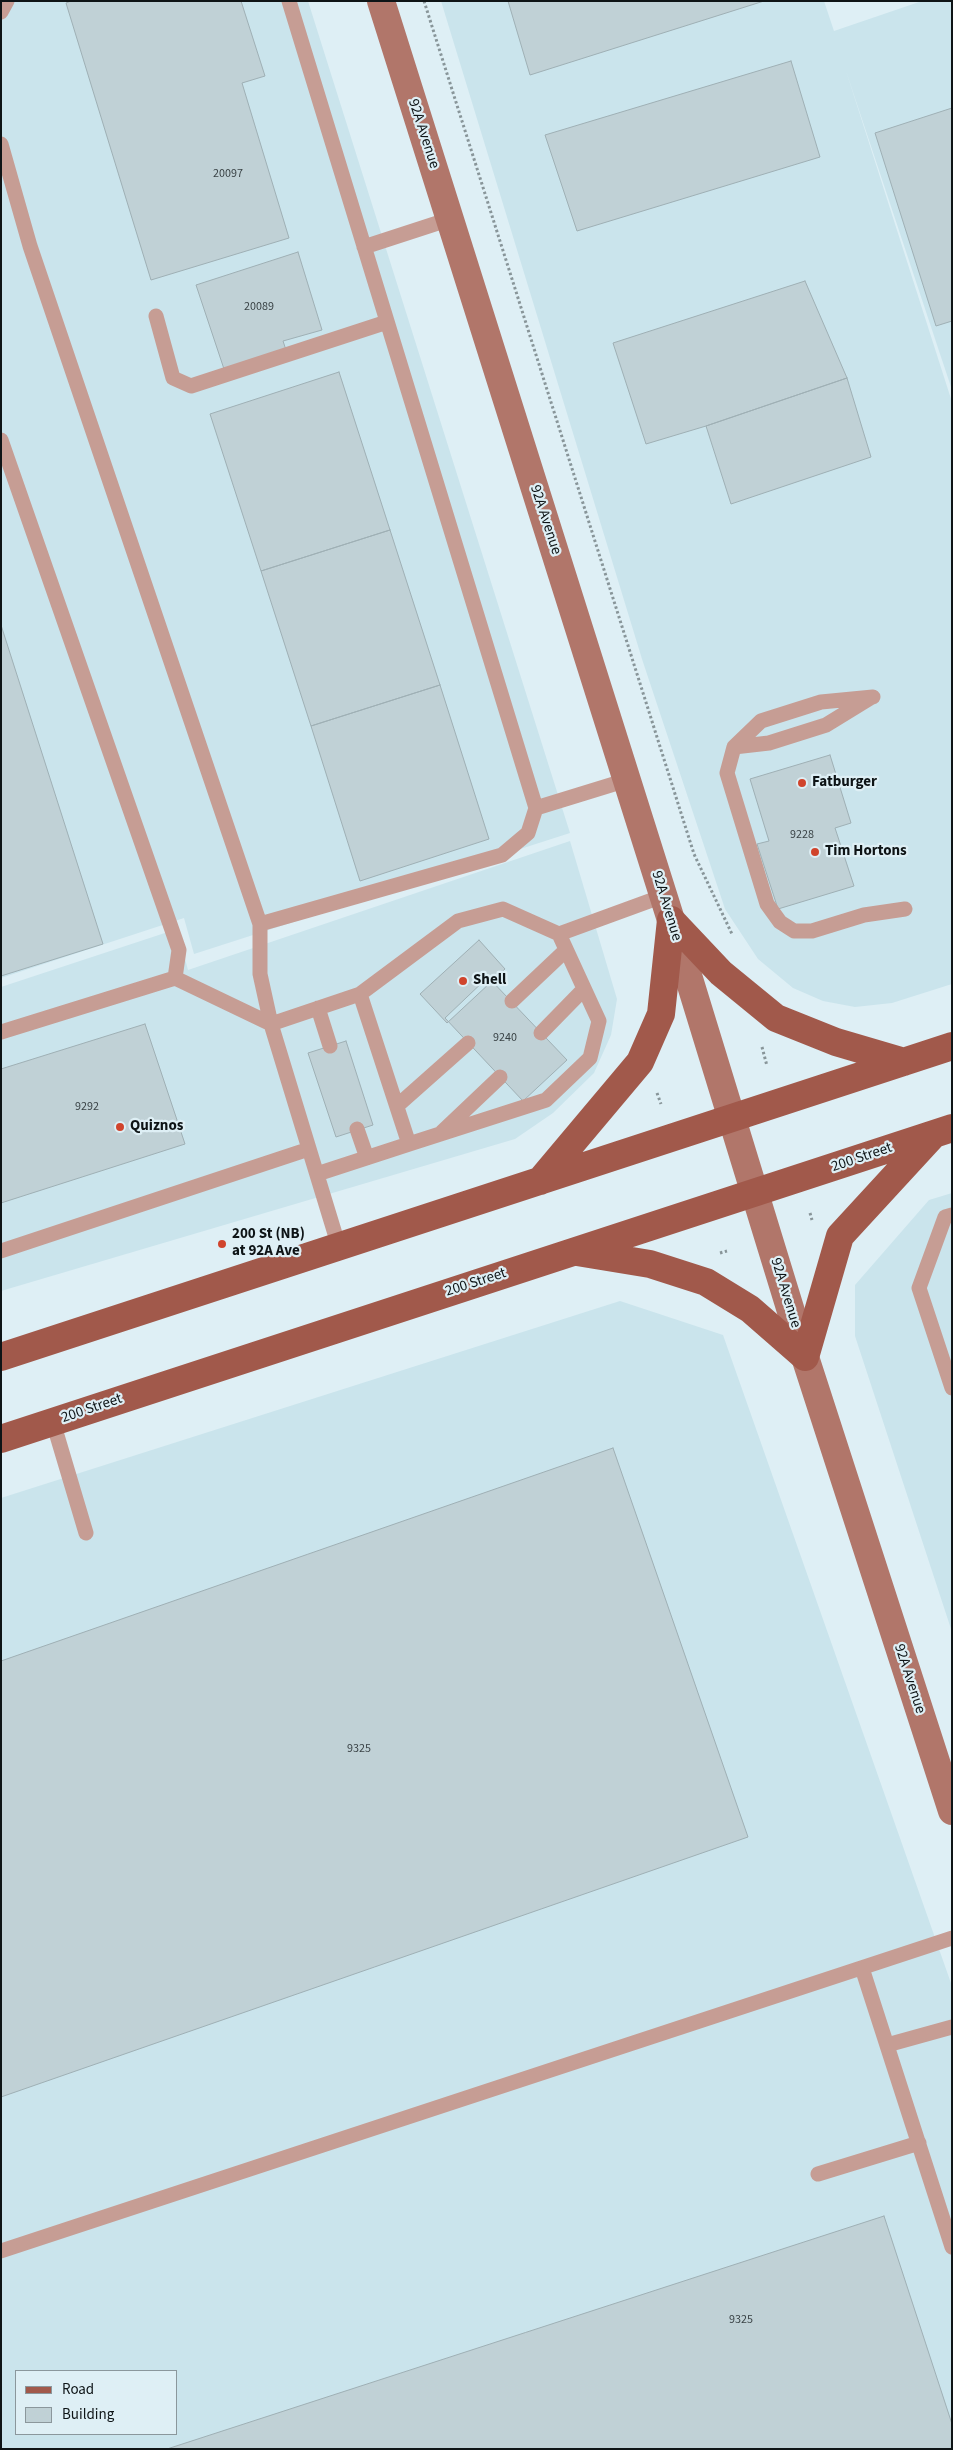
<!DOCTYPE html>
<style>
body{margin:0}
#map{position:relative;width:953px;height:2450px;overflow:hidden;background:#deeff5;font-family:"Source Sans 3",sans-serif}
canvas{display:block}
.frame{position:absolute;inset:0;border:2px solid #0e1416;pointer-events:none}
.legend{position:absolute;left:15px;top:2370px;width:162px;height:65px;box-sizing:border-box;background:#deeff5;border:1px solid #8b979c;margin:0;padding:6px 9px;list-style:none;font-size:15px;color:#0e1416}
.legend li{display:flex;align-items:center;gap:10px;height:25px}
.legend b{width:25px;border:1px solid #8b979c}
</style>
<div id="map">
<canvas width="953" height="2450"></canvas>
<div class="frame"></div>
<ul class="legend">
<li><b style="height:6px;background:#a1594b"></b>Road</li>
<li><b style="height:14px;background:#c0d1d6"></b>Building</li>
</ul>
</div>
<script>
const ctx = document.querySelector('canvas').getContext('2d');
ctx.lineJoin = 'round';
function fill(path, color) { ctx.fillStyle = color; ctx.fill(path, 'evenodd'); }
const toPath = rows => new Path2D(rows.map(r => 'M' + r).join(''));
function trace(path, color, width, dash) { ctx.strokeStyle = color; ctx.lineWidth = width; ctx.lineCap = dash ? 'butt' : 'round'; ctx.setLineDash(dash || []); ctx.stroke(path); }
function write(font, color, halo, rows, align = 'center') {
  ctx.font = font + ' "Source Sans 3",sans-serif'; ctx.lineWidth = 4.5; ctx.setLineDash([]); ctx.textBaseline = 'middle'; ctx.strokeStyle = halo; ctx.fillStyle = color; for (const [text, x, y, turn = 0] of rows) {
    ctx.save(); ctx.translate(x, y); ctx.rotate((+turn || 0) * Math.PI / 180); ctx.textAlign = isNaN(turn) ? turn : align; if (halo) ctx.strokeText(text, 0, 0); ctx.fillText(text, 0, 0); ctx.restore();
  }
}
const built = toPath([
 [1,1,308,1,570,833,194,954,184,918,1,978],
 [441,1,824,1,834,31,922,1,952,1,952,390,846,71,952,402,952,984,892,1003,855,1007,823,1001,793,988,758,959,725,909,642,659],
 [570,841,617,999,611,1035,594,1073,553,1113,515,1139,1,1291,1,987,177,929,188,970],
 [952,1193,952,1632,855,1336,855,1285,929,1200],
 [620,1301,723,1335,952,1986,952,2449,1,2449,1,1498],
 [16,2371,176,2371,176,2434,16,2434]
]);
const building = toPath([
 [71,1,241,1,265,76,242,83,289,238,151,280,66,3,71,1],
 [508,1,764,1,530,75,508,1],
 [791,61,820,157,577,231,545,135,791,61],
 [952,108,952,321,936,326,875,133,952,108],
 [298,252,322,330,283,341,286,350,224,369,196,285,298,252],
 [805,281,847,378,706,426,646,444,613,343,805,281],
 [339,372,390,530,261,571,210,414,339,372],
 [847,378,871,457,731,504,706,426,847,378],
 [390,530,440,685,311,726,261,571,390,530],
 [1,625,103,944,1,976,1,625],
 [440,685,489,839,360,881,311,726,440,685],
 [830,755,851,823,835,828,854,886,778,909,757,844,769,841,750,779,830,755],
 [479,940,505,969,447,1023,420,994,479,940],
 [488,977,567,1060,523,1101,445,1018,488,977],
 [145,1024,185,1144,1,1203,1,1069,145,1024],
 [346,1041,373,1125,336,1137,308,1053,346,1041],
 [613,1448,748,1837,1,2097,1,1661,613,1448],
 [884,2216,952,2424,952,2449,167,2449,884,2216]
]);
const path = toPath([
 [424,1,694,854,732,934],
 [762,1047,767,1066],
 [657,1093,661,1104],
 [810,1213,812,1220],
 [720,1253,727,1251]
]);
const lane = toPath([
 [289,1,536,808,627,780],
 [1,12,7,1],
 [1,144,30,246,260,924,260,974,271,1024],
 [364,247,450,219],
 [156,316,173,378,191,386,387,322],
 [1,440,179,950,175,978],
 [873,697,821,702,761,721,734,747,727,773,767,904,780,922,794,931,812,931,864,915,905,909],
 [734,747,769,743,826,725,870,698],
 [260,924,502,855,528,833,536,808],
 [512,1001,566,950],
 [318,1008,330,1046],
 [1,1032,175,978,271,1024],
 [541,1033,584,989],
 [397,1106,468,1043],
 [357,1129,367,1158],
 [442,1132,500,1077],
 [409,1144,546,1100,590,1058,599,1021,559,934],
 [317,1174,409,1144,360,994],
 [952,1215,945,1217,919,1288,952,1388],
 [339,1247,271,1024,360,994,458,921,503,909,559,934,663,896],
 [1,1251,309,1149],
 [53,1422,86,1533],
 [862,1968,952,2247],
 [887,2045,952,2027],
 [818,2174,919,2143],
 [1,2251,952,1938]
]);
const secondary = toPath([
 [381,1,671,920,805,1357,952,1811]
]);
const primary = toPath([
 [671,920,721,973,776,1018,836,1042,904,1062],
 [540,1181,640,1062,661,1014,671,920],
 [577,1252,650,1264,706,1282,750,1309,805,1357,840,1236,932,1136],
 [1,1357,952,1046],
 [1,1439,952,1128]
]);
const markers = [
 [802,783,5,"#d0442c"],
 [815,852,5,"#d0442c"],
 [463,981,5,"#d0442c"],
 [120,1127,5,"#d0442c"],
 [222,1244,5,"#d0442c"]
];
const numberNames = [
 ["20097",228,174],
 ["20089",259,307],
 ["9228",802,835],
 ["9240",505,1038],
 ["9292",87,1107],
 ["9325",359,1749],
 ["9325",741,2320]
];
const streetNames = [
 ["92A Avenue",423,134,72],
 ["92A Avenue",545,520,72],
 ["92A Avenue",666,906,73],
 ["200 Street",862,1158,-19],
 ["200 Street",476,1283,-18],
 ["92A Avenue",785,1293,73],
 ["200 Street",92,1409,-19],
 ["92A Avenue",909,1679,72]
];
const poiNames = [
 ["Fatburger",812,783],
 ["Tim Hortons",825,852],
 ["Shell",473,981],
 ["Quiznos",130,1127],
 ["200 St (NB)",232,1235],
 ["at 92A Ave",232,1252]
];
fill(built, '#cae4ec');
fill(building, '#c0d1d6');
trace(building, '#9fb0b5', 1);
trace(path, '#889599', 3, [2.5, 2.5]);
trace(lane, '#c69d94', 15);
trace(secondary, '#b1766a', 28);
trace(primary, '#a1594b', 28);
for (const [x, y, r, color] of markers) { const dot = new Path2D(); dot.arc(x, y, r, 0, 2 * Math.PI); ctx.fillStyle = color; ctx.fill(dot); trace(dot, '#deeff5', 2); }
write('12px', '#3a4346', null, numberNames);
write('15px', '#0e1416', '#deeff5', streetNames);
write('bold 15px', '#0e1416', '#deeff5', poiNames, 'left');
</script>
